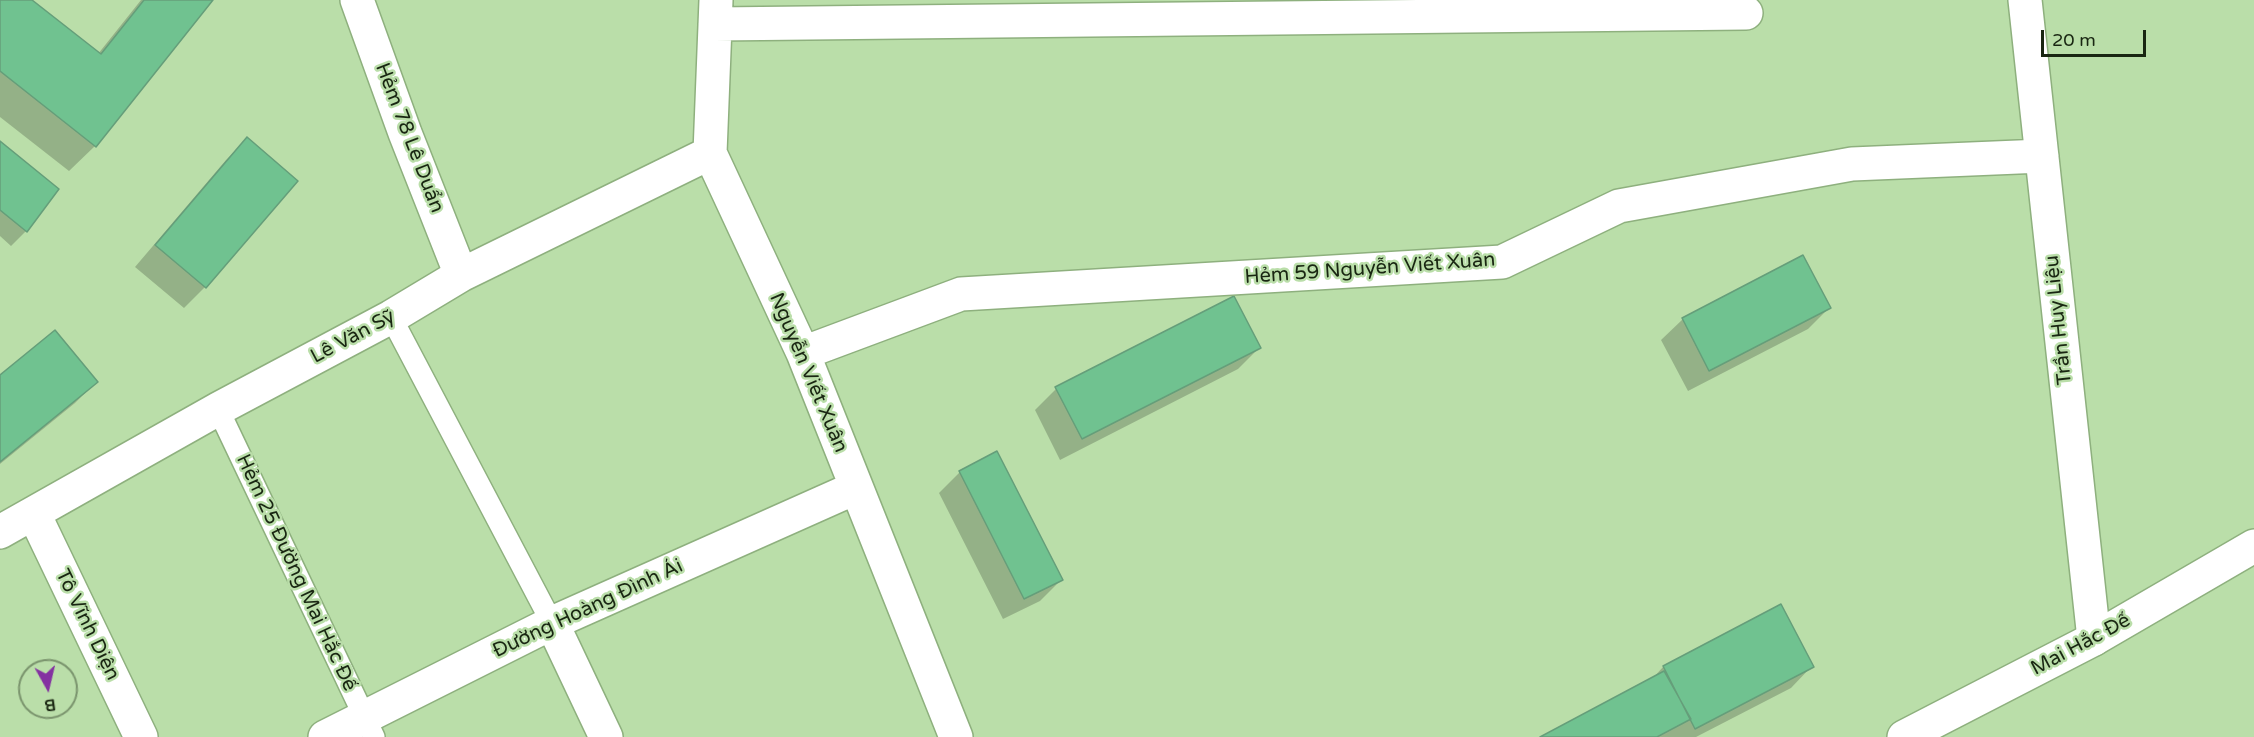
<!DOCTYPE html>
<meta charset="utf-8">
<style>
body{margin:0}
#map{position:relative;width:2254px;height:737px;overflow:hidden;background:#badea9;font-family:"Varela Round",sans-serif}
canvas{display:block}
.north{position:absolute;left:18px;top:659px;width:60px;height:60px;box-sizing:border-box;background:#badea9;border:2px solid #7a946d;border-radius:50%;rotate:172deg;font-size:16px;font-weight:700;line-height:24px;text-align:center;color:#192612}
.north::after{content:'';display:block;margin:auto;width:21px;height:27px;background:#8432a1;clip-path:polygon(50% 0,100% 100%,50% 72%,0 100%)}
.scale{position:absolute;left:2041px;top:30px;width:105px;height:27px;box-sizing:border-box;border:3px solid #192612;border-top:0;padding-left:8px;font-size:18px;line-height:21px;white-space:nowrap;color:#192612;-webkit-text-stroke:4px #badea9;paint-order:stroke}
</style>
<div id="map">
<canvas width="2254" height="737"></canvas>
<div class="north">B</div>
<div class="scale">20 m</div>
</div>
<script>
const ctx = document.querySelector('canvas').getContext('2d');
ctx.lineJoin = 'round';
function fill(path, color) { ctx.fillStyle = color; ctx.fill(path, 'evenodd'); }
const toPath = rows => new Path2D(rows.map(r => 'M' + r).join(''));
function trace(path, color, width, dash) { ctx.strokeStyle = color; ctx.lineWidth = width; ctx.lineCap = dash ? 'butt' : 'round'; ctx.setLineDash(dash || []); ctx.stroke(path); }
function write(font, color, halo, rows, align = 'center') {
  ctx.font = font + ' "Varela Round",sans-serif'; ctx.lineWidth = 5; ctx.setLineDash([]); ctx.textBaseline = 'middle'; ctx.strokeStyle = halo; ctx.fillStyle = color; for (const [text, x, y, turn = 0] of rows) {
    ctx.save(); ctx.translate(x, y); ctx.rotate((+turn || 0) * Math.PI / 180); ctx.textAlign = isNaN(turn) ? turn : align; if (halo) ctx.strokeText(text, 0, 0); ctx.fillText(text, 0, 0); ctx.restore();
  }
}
const shadow = toPath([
 [0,0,30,0,98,54,141,0,211,0,95,146,69,171,0,117],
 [247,139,296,181,205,287,184,308,135,267,226,160],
 [0,143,26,231,11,246,0,236],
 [1233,298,1259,348,1238,369,1060,460,1035,410,1056,389],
 [1829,308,1808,329,1688,391,1661,340,1683,319],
 [0,377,96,382,75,403,0,464],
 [960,472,1061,580,1040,601,1003,619,939,493],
 [1780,606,1812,666,1791,688,1696,737,1544,737,1652,679,1663,667]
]);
const building = toPath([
 [0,0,32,0,101,54,144,0,213,0,96,147,0,71,0,0],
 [247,137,298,181,206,288,155,245,247,137],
 [0,141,59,189,27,232,0,210,0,141],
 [1803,255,1831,308,1709,371,1682,318,1803,255],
 [1234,296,1261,348,1082,439,1055,387,1234,296],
 [55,330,98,382,0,462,0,375,55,330],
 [997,451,1063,580,1024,599,959,471,997,451],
 [1781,604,1814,667,1695,729,1663,666,1781,604],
 [1664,671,1691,719,1657,737,1540,737,1664,671]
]);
const lane = toPath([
 [391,317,552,623],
 [218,409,374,737]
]);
const street = toPath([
 [357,0,405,133,461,275],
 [716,0,710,153,803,353,956,737],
 [2025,0,2094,639],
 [715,24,1746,13],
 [803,353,961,294,1502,262,1619,206,1852,164,2042,156],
 [34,514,141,737],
 [0,532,218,409,391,317,461,275,710,153],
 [552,623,606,737],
 [325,737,552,623,855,488]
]);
const secondary = toPath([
 [1904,737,2094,639,2254,546]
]);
const streetNames = [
 ["Hẻm 78 Lê Duẩn",409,138,69],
 ["Hẻm 59 Nguyễn Viết Xuân",1370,269,-4],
 ["Trần Huy Liệu",2059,320,-96],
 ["Lê Văn Sỹ",353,337,-28],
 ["Nguyễn Viết Xuân",808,373,67],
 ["Hẻm 25 Đường Mai Hắc Đế",296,573,65],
 ["Đường Hoàng Đình Ái",588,609,-25],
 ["Tô Vĩnh Diện",87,625,64],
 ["Mai Hắc Đế",2081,645,-28]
];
fill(shadow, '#0003');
fill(building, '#70c290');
trace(building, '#659e7a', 1.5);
trace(lane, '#8eb07e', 24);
trace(street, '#8eb07e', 36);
trace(secondary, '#8eb07e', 36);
trace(lane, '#fff', 21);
trace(street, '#fff', 33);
trace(secondary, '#fff', 33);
write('20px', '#192612', '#badea9', streetNames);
</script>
